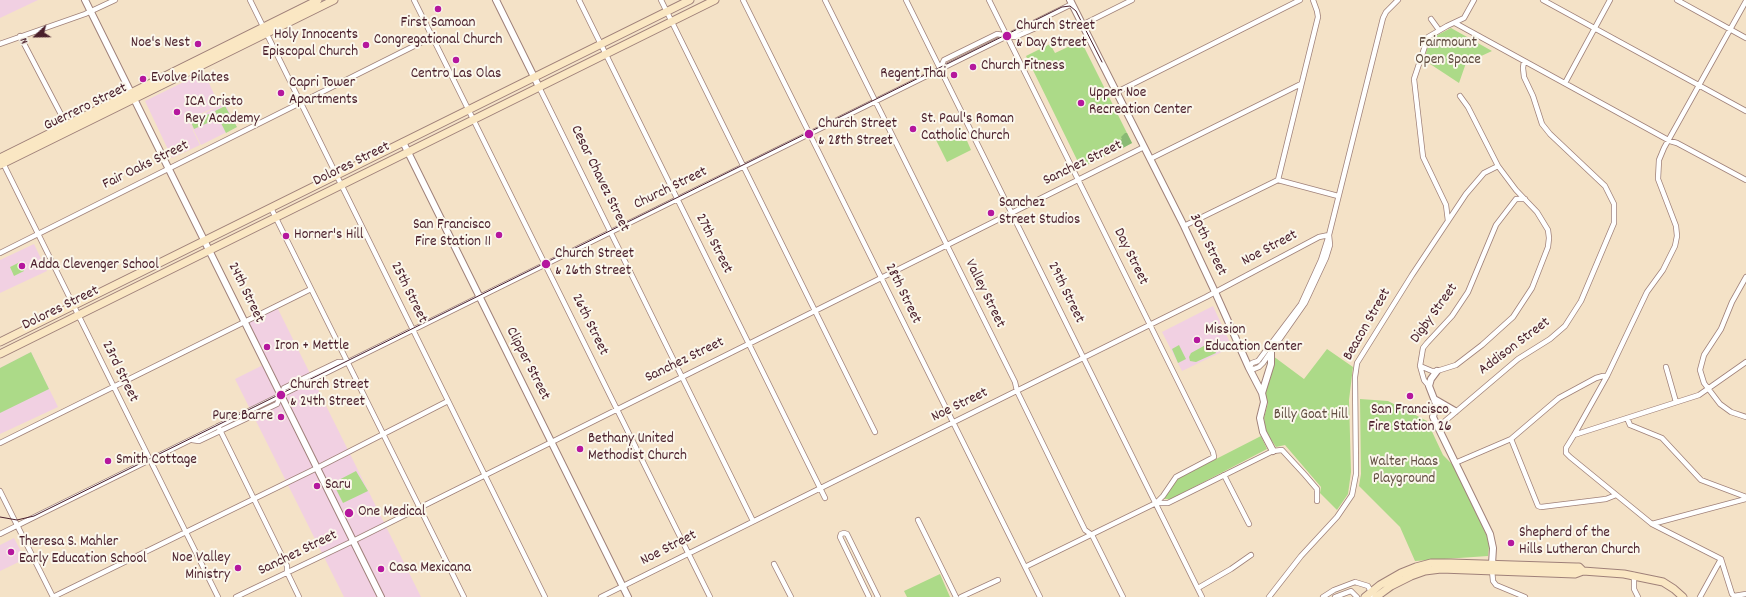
<!DOCTYPE html>
<style>
body{margin:0}
#map{position:relative;width:1746px;height:597px;overflow:hidden;background:#f4e2c7;font-family:Dekko,sans-serif}
canvas{display:block}
.north{position:absolute;left:16px;top:16px;width:40px;height:40px;-webkit-text-stroke:3px #fbf7ec;paint-order:stroke;rotate:248deg;font-size:11px;font-weight:700;line-height:16px;text-align:center;color:#4a1f2b}
.north::after{content:'';display:block;margin:auto;width:14px;height:18px;background:#4a1f2b;clip-path:polygon(50% 0,100% 100%,50% 72%,0 100%)}
</style>
<div id="map">
<canvas width="1746" height="597"></canvas>
<div class="north">N</div>
</div>
<script>
const ctx = document.querySelector('canvas').getContext('2d');
ctx.lineJoin = 'round';
function fill(path, color) { ctx.fillStyle = color; ctx.fill(path, 'evenodd'); }
const toPath = rows => new Path2D(rows.map(r => 'M' + r).join(''));
function trace(path, color, width, dash) { ctx.strokeStyle = color; ctx.lineWidth = width; ctx.lineCap = dash ? 'butt' : 'round'; ctx.setLineDash(dash || []); ctx.stroke(path); }
function write(font, color, halo, rows, align = 'center') {
  ctx.font = font + ' Dekko,sans-serif'; ctx.lineWidth = 4; ctx.setLineDash([]); ctx.textBaseline = 'middle'; ctx.strokeStyle = halo; ctx.fillStyle = color; for (const [text, x, y, turn = 0] of rows) {
    ctx.save(); ctx.translate(x, y); ctx.rotate((+turn || 0) * Math.PI / 180); ctx.textAlign = isNaN(turn) ? turn : align; if (halo) ctx.strokeText(text, 0, 0); ctx.fillText(text, 0, 0); ctx.restore();
  }
}
const built = toPath([
 [0,0,38,0,0,18],
 [204,72,219,105,188,120,200,145,172,158,145,101],
 [225,103,237,127,201,145,189,121],
 [34,244,47,271,0,293,0,260],
 [1213,306,1232,347,1182,371,1162,332],
 [277,307,421,597,344,597,235,379,267,363,247,322],
 [31,352,58,407,0,434,0,368],
 [14,538,25,559,0,571,0,545]
]);
const green = toPath([
 [1451,28,1492,51,1466,63,1459,83,1424,60,1430,39],
 [1081,41,1132,143,1081,168,1026,56,1050,44,1055,53],
 [225,106,237,127,226,133,215,111],
 [209,114,212,121,194,129,191,122],
 [961,127,971,150,947,162,936,140],
 [20,262,24,271,14,276,10,267],
 [1211,342,1216,353,1196,362,1190,361,1189,357,1191,353],
 [1179,345,1186,359,1178,363,1172,349],
 [1327,349,1353,367,1349,400,1351,472,1348,494,1337,510,1320,493,1321,487,1285,445,1276,447,1266,432,1264,418,1268,403,1262,393,1273,369,1273,356,1304,379],
 [31,352,49,389,0,413,0,368],
 [1360,399,1388,401,1427,421,1443,455,1453,465,1487,536,1489,546,1488,556,1415,561,1400,527,1359,486,1361,474],
 [1261,436,1267,449,1171,499,1163,499,1177,479],
 [356,471,368,491,343,503,333,483],
 [940,574,950,597,907,597,904,591]
]);
const forest = toPath([
 [1125,133,1127,133,1132,143,1121,149,1118,146,1115,146,1114,143,1122,139,1121,137]
]);
const minor = toPath([
 [250,0,545,597],
 [414,0,710,597],
 [579,0,825,498],
 [661,0,875,432],
 [743,0,1040,597],
 [825,0,1015,382,1017,391,1085,530,1092,535,1123,597],
 [906,0,1202,597],
 [989,0,1213,452,1214,457,1176,477,1163,496,1156,503],
 [1543,0,1746,111],
 [1677,0,1746,38],
 [1431,19,1439,30],
 [1455,23,1670,141,1677,143,1746,180],
 [1082,25,1132,0],
 [20,36,66,124],
 [0,44,85,14,115,0],
 [940,69,944,60,997,34,1015,37,1038,27,1048,16],
 [1565,83,1610,0],
 [539,87,753,521],
 [1117,92,1300,0],
 [1150,159,1301,84],
 [2,161,218,597],
 [1278,180,1318,17,1317,11,1313,0],
 [271,208,464,597],
 [1448,221,1446,205,1423,157,1414,79,1428,37,1447,26,1464,18,1474,0],
 [1184,226,1278,180,1338,196],
 [1329,235,1330,245,1326,258,1305,303,1263,363,1259,367,1254,369,1249,368,1252,363,1258,361,1301,304,1321,260,1329,235,1383,18,1386,12,1398,0],
 [0,253,432,37],
 [1746,277,1732,302,1721,329,1704,355,1700,370,1704,383,1720,404,1731,412,1746,417],
 [1420,366,1432,371,1437,371,1456,365,1482,345,1513,317,1532,288,1548,247,1549,238,1548,230,1537,212,1516,190,1498,166,1468,107,1460,96],
 [1666,367,1676,402],
 [1429,386,1424,380,1420,366,1423,348,1427,343,1452,316,1468,292,1496,225,1516,199,1525,199],
 [1627,418,1630,425,1662,438,1701,480,1746,497],
 [218,426,287,566,287,572,299,597],
 [1438,427,1518,359,1550,339,1565,326,1581,301,1614,223,1614,204,1605,186,1550,134,1542,124,1533,96,1524,77,1523,68,1524,61],
 [1574,435,1607,376,1647,292,1663,270,1675,246,1677,236,1676,226,1658,179,1659,160,1664,148,1746,1],
 [1511,439,1538,506,1541,507,1606,499,1616,495],
 [192,440,199,441,277,404,284,388,338,362,346,362],
 [0,443,311,289],
 [1455,463,1511,439,1559,398,1596,378,1603,376,1607,376],
 [1224,475,1249,524],
 [0,491,53,597],
 [918,520,956,597],
 [1652,524,1746,499],
 [0,534,1072,4],
 [1721,559,1652,524,1570,457,1566,453,1566,448,1574,435,1699,395,1746,362],
 [1721,559,1732,594,1734,596,1746,594],
 [774,564,791,597],
 [1025,567,1156,503,1168,503,1273,451,1282,450,1305,475,1317,489,1317,501],
 [1492,570,1493,581,1496,585,1525,597],
 [1634,575,1634,589,1638,597],
 [1198,588,1231,569,1251,555],
 [53,597,317,468,448,401],
 [236,597,353,541,1144,147],
 [601,597,1206,297,1319,237,1329,235],
 [869,597,840,537,841,534,844,533,847,534,878,597],
 [961,597,998,580],
 [1269,597,1301,556,1337,517,1352,495,1356,474,1355,377,1357,363,1412,275,1466,194,1484,173,1498,166],
 [1323,597,1334,590,1355,582,1368,586,1371,592,1371,597],
 [1335,597,1351,591,1357,597],
 [1700,597,1721,559]
]);
const tertiary = toPath([
 [85,0,381,597],
 [496,0,539,87],
 [1070,0,1184,226,1215,292,1249,368,1262,393,1264,402,1260,418,1263,432,1273,451],
 [403,142,628,597],
 [1437,371,1431,379,1429,386,1436,404,1433,417,1490,534,1493,548,1492,564],
 [1262,393,1271,364,1271,352],
 [1436,400,1455,411]
]);
const secondary = toPath([
 [0,158,318,0],
 [0,165,334,0],
 [0,342,690,0],
 [0,354,715,0],
 [1365,597,1380,585,1401,573,1416,567,1431,563,1451,563,1576,567,1579,567,1583,571],
 [1376,597,1391,586,1411,576,1425,571,1441,569,1575,574,1583,571,1624,574,1663,582,1674,589,1683,597]
]);
const tram = toPath([
 [0,517,17,520,34,516,1062,7,1070,6,1076,11,1102,62]
]);
const markers = [
 [438,9,4,"#b5179e"],
 [1007,36,5,"#b5179e"],
 [198,44,4,"#b5179e"],
 [366,45,4,"#b5179e"],
 [456,60,4,"#b5179e"],
 [973,67,4,"#b5179e"],
 [954,75,4,"#b5179e"],
 [143,79,4,"#b5179e"],
 [281,93,4,"#b5179e"],
 [1081,103,4,"#b5179e"],
 [177,112,4,"#b5179e"],
 [913,129,4,"#b5179e"],
 [809,134,5,"#b5179e"],
 [991,213,4,"#b5179e"],
 [499,235,4,"#b5179e"],
 [286,236,4,"#b5179e"],
 [546,264,5,"#b5179e"],
 [22,266,4,"#b5179e"],
 [1197,340,4,"#b5179e"],
 [267,347,4,"#b5179e"],
 [281,395,5,"#b5179e"],
 [1410,396,4,"#b5179e"],
 [281,417,4,"#b5179e"],
 [580,449,4,"#b5179e"],
 [108,461,4,"#b5179e"],
 [317,486,4,"#b5179e"],
 [349,513,5,"#b5179e"],
 [1511,543,4,"#b5179e"],
 [11,552,4,"#b5179e"],
 [238,568,4,"#b5179e"],
 [381,569,4,"#b5179e"]
];
const poiNames = [
 ["First Samoan",438,24,"center"],
 ["Congregational Church",438,41,"center"],
 ["Church Street",1016,27],
 ["& Day Street",1016,44],
 ["Holy Innocents",358,36,"right"],
 ["Episcopal Church",358,53,"right"],
 ["Noe's Nest",190,44,"right"],
 ["Church Fitness",981,67],
 ["Centro Las Olas",456,75,"center"],
 ["Regent Thai",946,75,"right"],
 ["Evolve Pilates",151,79],
 ["Capri Tower",289,84],
 ["Apartments",289,101],
 ["Upper Noe",1089,94],
 ["Recreation Center",1089,111],
 ["ICA Cristo",185,103],
 ["Rey Academy",185,120],
 ["St. Paul's Roman",921,120],
 ["Catholic Church",921,137],
 ["Church Street",818,125],
 ["& 28th Street",818,142],
 ["Sanchez",999,204],
 ["Street Studios",999,221],
 ["San Francisco",491,226,"right"],
 ["Fire Station 11",491,243,"right"],
 ["Horner's Hill",294,236],
 ["Church Street",555,255],
 ["& 26th Street",555,272],
 ["Adda Clevenger School",30,266],
 ["Mission",1205,331],
 ["Education Center",1205,348],
 ["Iron + Mettle",275,347],
 ["Church Street",290,386],
 ["& 24th Street",290,403],
 ["San Francisco",1410,411,"center"],
 ["Fire Station 26",1410,428,"center"],
 ["Pure Barre",273,417,"right"],
 ["Bethany United",588,440],
 ["Methodist Church",588,457],
 ["Smith Cottage",116,461],
 ["Saru",325,486],
 ["One Medical",358,513],
 ["Shepherd of the",1519,534],
 ["Hills Lutheran Church",1519,551],
 ["Theresa S. Mahler",19,543],
 ["Early Education School",19,560],
 ["Noe Valley",230,559,"right"],
 ["Ministry",230,576,"right"],
 ["Casa Mexicana",389,569]
];
const parkNames = [
 ["Fairmount",1448,44],
 ["Open Space",1448,61],
 ["Billy Goat Hill",1311,416],
 ["Walter Haas",1404,463],
 ["Playground",1404,480]
];
const streetNames = [
 ["Guerrero Street",86,108,-26],
 ["Sanchez Street",1083,164,-26],
 ["Dolores Street",352,165,-26],
 ["Fair Oaks Street",146,166,-26],
 ["Cesar Chavez Street",599,179,64],
 ["Church Street",671,189,-26],
 ["27th Street",713,244,63],
 ["30th Street",1207,245,64],
 ["Noe Street",1270,249,-28],
 ["Day Street",1130,257,64],
 ["24th Street",245,293,64],
 ["25th Street",408,293,64],
 ["29th Street",1065,293,64],
 ["28th Street",902,294,64],
 ["Valley Street",984,294,64],
 ["Dolores Street",61,309,-26],
 ["Digby Street",1435,314,-54],
 ["26th Street",589,325,64],
 ["Beacon Street",1368,325,-60],
 ["Addison Street",1515,347,-37],
 ["Sanchez Street",685,361,-26],
 ["Clipper Street",527,364,63],
 ["23rd Street",119,372,64],
 ["Noe Street",960,406,-26],
 ["Noe Street",669,549,-27],
 ["Sanchez Street",298,554,-26]
];
fill(built, '#f1d0e2');
fill(green, '#acda88');
fill(forest, '#89ba74');
trace(minor, '#9f8079', 6);
trace(tertiary, '#9f8079', 8);
trace(secondary, '#9f8079', 9);
trace(minor, '#fff', 4.5);
trace(tertiary, '#fff', 6);
trace(secondary, '#fae7c3', 7);
trace(tram, '#4a1f2b', 1);
for (const [x, y, r, color] of markers) { const dot = new Path2D(); dot.arc(x, y, r, 0, 2 * Math.PI); ctx.fillStyle = color; ctx.fill(dot); trace(dot, '#fbf7ec', 1.5); }
write('15px', '#4a1f2b', '#fbf7ec', poiNames, 'left');
write('15px', '#624e42', '#fbf7ec', parkNames);
write('15px', '#4a1f2b', '#fbf7ec', streetNames);
</script>
